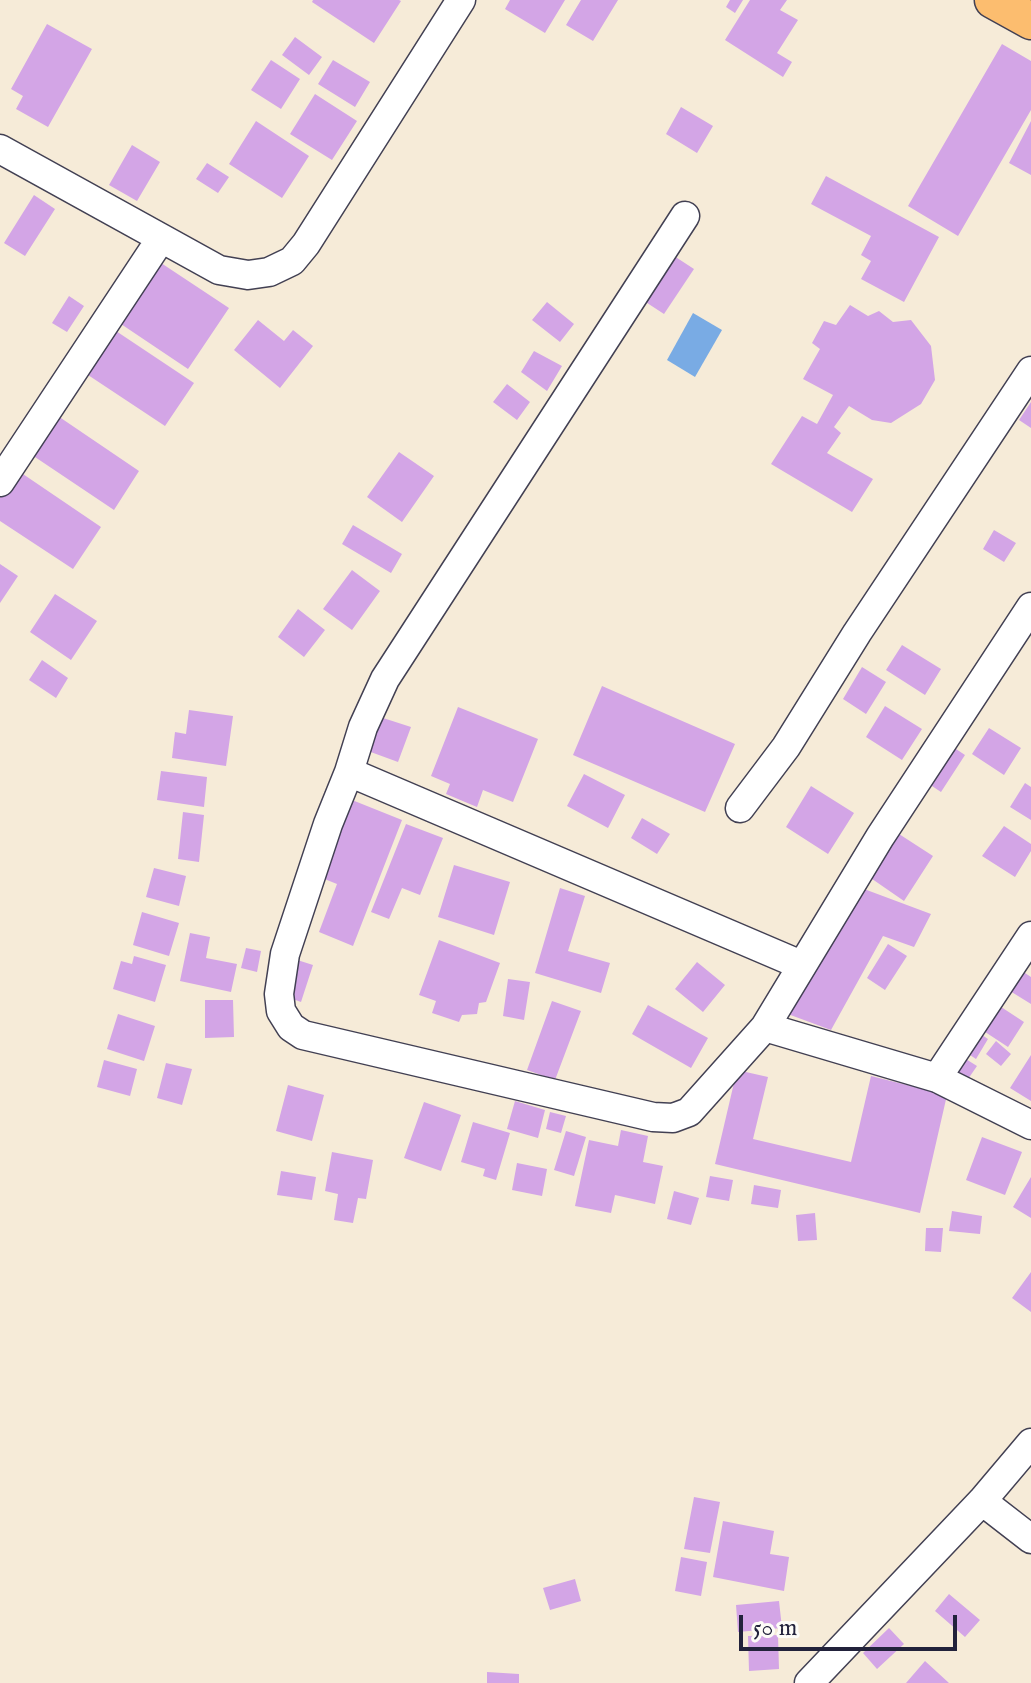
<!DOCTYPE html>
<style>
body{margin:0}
#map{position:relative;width:1031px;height:1683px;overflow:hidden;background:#f6ebd8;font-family:"IM FELL English",serif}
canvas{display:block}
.scale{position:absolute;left:739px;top:1615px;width:218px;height:36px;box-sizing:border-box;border:4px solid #22223b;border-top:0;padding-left:10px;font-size:24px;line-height:28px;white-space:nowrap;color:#22223b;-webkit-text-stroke:6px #fdfcf7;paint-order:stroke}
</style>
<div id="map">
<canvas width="1031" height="1683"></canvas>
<div class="scale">50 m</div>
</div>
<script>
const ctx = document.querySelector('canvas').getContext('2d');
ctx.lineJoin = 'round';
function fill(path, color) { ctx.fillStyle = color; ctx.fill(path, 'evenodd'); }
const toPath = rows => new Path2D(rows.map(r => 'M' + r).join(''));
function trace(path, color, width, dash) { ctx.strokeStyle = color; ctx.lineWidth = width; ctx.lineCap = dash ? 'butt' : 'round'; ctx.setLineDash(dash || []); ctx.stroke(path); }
const water = toPath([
 [693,313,722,330,695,377,667,360]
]);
const building = toPath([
 [313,0,399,0,401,1,374,43,312,2],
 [510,0,565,0,545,33,505,9],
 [581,0,618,0,593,41,566,25],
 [730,0,743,0,735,13,726,7],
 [750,0,787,0,780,10,798,20,777,53,792,62,783,77,725,40],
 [47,24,92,49,48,127,16,109,23,96,11,89],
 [295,37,322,57,309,75,282,55],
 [1002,44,1031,61,1031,110,958,236,908,206],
 [271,60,300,79,281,109,251,90],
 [333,60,370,82,355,107,318,84],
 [315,94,357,121,332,160,290,134],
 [681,107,713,126,697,153,666,134],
 [256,121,309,156,282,198,229,164],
 [1031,121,1031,175,1009,163],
 [132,145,160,162,137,201,109,185],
 [207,163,229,177,218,193,196,179],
 [826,176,939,237,904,302,861,279,871,261,861,255,871,236,811,204],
 [34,195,55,209,25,256,4,243],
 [671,254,694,269,664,314,641,299],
 [155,259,229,308,188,369,115,320],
 [69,296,84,306,67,332,52,323],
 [547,302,574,324,560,342,532,320],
 [850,305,868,316,879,311,893,322,911,320,931,346,935,380,921,404,891,423,872,420,849,406,834,427,841,433,827,453,873,479,852,512,771,464,802,416,817,424,833,395,803,379,820,349,812,343,824,321,836,325],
 [258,320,284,341,293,330,313,346,280,388,234,350],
 [116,331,194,383,165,426,88,375],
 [534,351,562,366,547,391,521,372],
 [507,384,530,402,517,420,493,402],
 [1031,402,1031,428,1019,420],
 [52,412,139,471,114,510,26,451],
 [399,452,434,476,402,522,367,497],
 [17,470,101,527,73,569,0,521,0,496],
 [353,525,402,554,391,573,342,544],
 [994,530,1016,543,1004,562,983,549],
 [0,564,18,576,0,603],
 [352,570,380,591,352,630,323,609],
 [55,594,97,621,71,660,30,632],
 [298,609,325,630,304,657,278,637],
 [902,645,941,669,925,695,886,670],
 [42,660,68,678,56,698,29,680],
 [862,667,886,682,866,714,843,699],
 [602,686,735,744,705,812,573,755],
 [885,706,922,729,902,760,866,737],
 [458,707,538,739,513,802,483,790,477,807,446,794,450,784,431,776],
 [189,710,233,716,226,766,172,758,175,732,186,734],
 [380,717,411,727,398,762,368,751],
 [989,728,1021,748,1004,775,972,754],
 [947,743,965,755,941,792,923,780],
 [161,771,207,777,204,807,157,800],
 [584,774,625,795,608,828,567,806],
 [1025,783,1031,787,1031,820,1010,807],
 [811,786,854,813,828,854,786,827],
 [342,796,402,820,353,946,319,932,337,884,312,874],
 [183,812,204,815,199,862,178,859],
 [642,818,670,834,657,854,631,838],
 [406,824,443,838,420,895,402,888,389,919,371,912],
 [1004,826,1031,844,1031,851,1015,877,982,856],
 [899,834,933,856,904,901,862,872,876,850,885,856],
 [454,865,510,882,494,935,438,917],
 [154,868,186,876,179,906,146,897],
 [856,886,931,914,914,947,883,936,831,1030,777,1010],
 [560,888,585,896,568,951,610,963,601,993,535,973],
 [142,912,179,923,169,956,133,945],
 [190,933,210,937,206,958,237,964,231,992,180,981],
 [439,940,500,963,486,1002,479,1003,477,1014,462,1015,459,1022,432,1013,436,1001,419,995],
 [888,944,907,956,885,990,867,978],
 [246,948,261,951,257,972,241,968],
 [134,956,166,965,155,1002,113,989,121,961,132,964],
 [291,958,313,965,301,1002,279,994],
 [697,962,725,985,703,1012,675,989],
 [1022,971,1031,977,1031,1004,1010,991],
 [508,979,530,982,524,1020,503,1016],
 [205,1000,233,1000,234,1037,205,1038],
 [552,1001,581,1011,555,1080,527,1070],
 [992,1001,1024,1022,1008,1047,976,1026],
 [648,1005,708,1038,691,1068,632,1034],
 [118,1014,155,1026,144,1061,107,1049],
 [973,1029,988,1039,976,1059,961,1049],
 [996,1041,1011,1054,1001,1066,986,1054],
 [1031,1055,1031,1101,1010,1088],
 [961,1056,977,1066,966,1082,950,1072],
 [104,1060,137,1069,130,1096,97,1087],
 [166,1063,192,1069,182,1105,157,1098],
 [737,1070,768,1077,753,1139,851,1162,871,1076,947,1095,920,1213,715,1164],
 [288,1085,324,1095,312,1141,276,1131],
 [515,1101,545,1110,538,1138,507,1129],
 [424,1102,461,1115,441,1171,404,1158],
 [550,1112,566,1116,561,1133,546,1129],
 [473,1122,510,1133,496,1180,483,1176,485,1169,461,1162],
 [621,1130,648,1136,643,1162,663,1166,655,1204,615,1195,611,1213,575,1206,589,1140,618,1146],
 [566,1131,586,1137,574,1176,554,1170],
 [982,1137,1022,1152,1005,1195,966,1180],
 [332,1152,373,1160,366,1199,358,1198,353,1223,334,1220,338,1194,325,1191],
 [517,1163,547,1169,542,1196,512,1190],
 [281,1171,316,1177,312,1200,277,1195],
 [710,1176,733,1180,729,1201,706,1197],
 [1031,1177,1031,1218,1013,1207],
 [754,1185,781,1190,778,1208,751,1204],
 [674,1191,699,1198,691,1225,667,1219],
 [952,1211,982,1216,980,1234,949,1231],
 [815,1213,817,1240,798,1241,796,1215],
 [926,1228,943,1228,941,1252,925,1251],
 [1031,1272,1031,1312,1012,1298],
 [694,1497,720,1502,710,1553,684,1549],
 [723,1521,774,1531,770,1554,789,1557,784,1591,713,1577],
 [681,1557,707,1562,701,1596,675,1591],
 [575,1579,581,1601,550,1610,543,1588],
 [949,1594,980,1620,965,1637,935,1611],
 [779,1601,782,1628,738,1632,736,1605],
 [889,1628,904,1644,877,1669,863,1653],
 [778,1635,779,1669,749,1671,748,1636],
 [925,1661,949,1683,906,1683],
 [487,1672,519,1674,519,1683,487,1683]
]);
const minor = toPath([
 [0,149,219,270,248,275,269,272,292,261,306,244,461,0],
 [0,482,160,240],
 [349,772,363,727,385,679,685,216],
 [740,808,786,747,857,633,1031,371],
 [801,965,349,772,328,824,285,954,279,994,281,1011,291,1027,303,1035,653,1117,673,1118,689,1112,765,1027,880,837,1031,607],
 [765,1027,937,1078,1031,1125],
 [937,1078,1031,936],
 [982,1501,1031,1539],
 [809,1683,982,1501,1031,1443]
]);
const major = toPath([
 [993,0,1031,21]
]);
fill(water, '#79abe4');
fill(building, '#d3a5e6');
trace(minor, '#424053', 31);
trace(major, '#424053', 39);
trace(minor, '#fff', 28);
trace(major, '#fcbd6f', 36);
</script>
